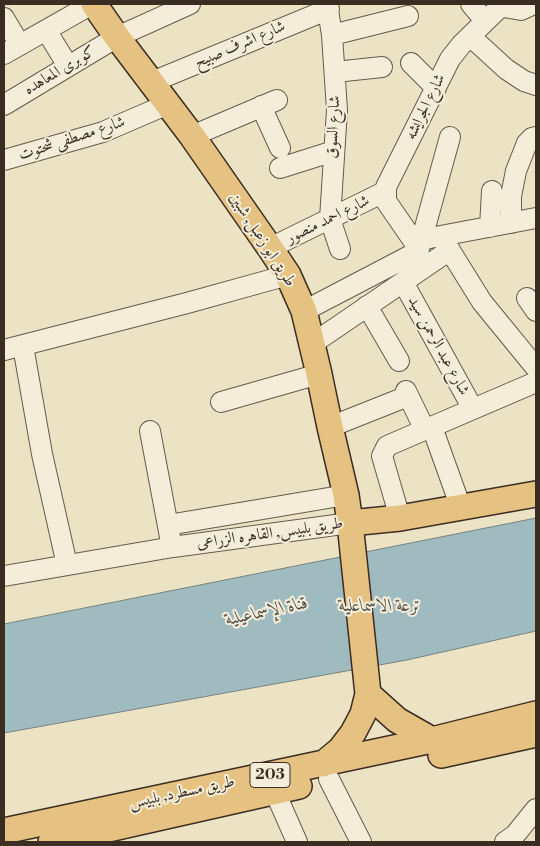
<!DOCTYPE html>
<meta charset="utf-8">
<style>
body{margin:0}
#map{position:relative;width:540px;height:846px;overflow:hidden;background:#ece3c5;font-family:"Libre Bodoni",serif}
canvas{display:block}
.frame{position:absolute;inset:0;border:5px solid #3c2d23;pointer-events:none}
</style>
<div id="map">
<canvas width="540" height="846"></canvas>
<div class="frame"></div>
</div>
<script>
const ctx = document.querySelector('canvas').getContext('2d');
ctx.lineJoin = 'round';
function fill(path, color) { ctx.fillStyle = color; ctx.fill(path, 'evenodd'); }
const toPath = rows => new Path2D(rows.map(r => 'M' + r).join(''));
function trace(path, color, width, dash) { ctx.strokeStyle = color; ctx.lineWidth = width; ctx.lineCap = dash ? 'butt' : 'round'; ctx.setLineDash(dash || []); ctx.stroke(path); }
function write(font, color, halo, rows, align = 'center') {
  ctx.font = font + ' "Libre Bodoni",Amiri,serif'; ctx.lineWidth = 4; ctx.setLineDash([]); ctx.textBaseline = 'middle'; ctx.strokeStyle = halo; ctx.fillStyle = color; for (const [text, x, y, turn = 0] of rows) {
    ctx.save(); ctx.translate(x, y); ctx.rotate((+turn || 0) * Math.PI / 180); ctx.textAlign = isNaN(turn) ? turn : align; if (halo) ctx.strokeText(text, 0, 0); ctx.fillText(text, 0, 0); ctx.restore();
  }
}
const water = toPath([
 [536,518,536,631,407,660,4,733,4,624,536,518]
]);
const minor = toPath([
 [327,4,332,35,337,110,330,219,340,249],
 [471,4,485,21],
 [4,18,20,45],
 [46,30,68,66],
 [332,35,408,16],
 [470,36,506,69,524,81,536,85],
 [4,54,92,4],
 [411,63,436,88],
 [335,72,382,67],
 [152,82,329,9],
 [4,105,117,37,190,4],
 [261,106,280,148],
 [192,136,277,100],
 [4,160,103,132,168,104],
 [280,168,334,151],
 [511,223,511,196,516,171,527,143,532,138,536,137],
 [490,227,492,191],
 [441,236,482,302,536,368],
 [430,238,536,218],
 [270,248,386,191],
 [419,249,386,201,386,187,450,59,461,45,498,9,504,7,521,10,534,4],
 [403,282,473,409],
 [527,298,536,311],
 [367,306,399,361],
 [304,311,415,253,419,249,450,137],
 [312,344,450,250],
 [23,346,42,454,67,565],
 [4,350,187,303,288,275],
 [406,391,425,430],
 [221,402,319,374],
 [330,427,408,396],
 [432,427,461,508],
 [150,431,170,537],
 [400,518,382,456,387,446,536,382],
 [168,525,346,495],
 [4,576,173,547,350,523],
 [329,779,361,842],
 [275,792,297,842],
 [505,842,515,835,536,809]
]);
const major = toPath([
 [94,4,117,37,192,136,270,248,288,275,304,311,319,374,330,427,346,495,350,523,368,694,363,714,353,733,340,750,323,764],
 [350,523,400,518,536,494],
 [368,694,397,720,432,740],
 [441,755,536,734],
 [4,831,432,740,536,714],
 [51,842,299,786]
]);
const shields = [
 [270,775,40]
];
const shieldNames = [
 ["203",270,775]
];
const streetNames = [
 ["شارع اشرف صبيح",240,45,-23],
 ["كوبرى المعاهده",60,71,-31],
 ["شارع الجرايشه",426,107,-64],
 ["شارع السوق",334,127,-87],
 ["شارع مصطفى شحتوت",72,139,-18],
 ["شارع احمد منصور",328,220,-26],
 ["طريق ابو زعبل, شبين",262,240,57],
 ["شارع عبد الرحمن سيد",438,346,61],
 ["طريق بلبيس, القاهره الزراعى",270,534,-8],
 ["طريق مسطرد, بلبيس",182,793,-12]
];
const waterNames = [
 ["ترعة الاسماعلية",380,607],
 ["قناة الإسماعيلية",267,612,-12]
];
fill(water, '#9fbbc0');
trace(water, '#778281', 1);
trace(minor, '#685a4c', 22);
trace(major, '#3c2d23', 28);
trace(minor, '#f3edd9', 20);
trace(major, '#e6c282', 25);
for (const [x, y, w] of shields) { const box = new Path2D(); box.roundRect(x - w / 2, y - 12.5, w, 25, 4); ctx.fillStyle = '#f3edd9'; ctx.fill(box); trace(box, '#3c2d23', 1); }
write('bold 15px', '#3c2d23', null, shieldNames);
write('16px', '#3c2d23', '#f3edd9', streetNames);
write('italic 18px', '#55504a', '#f3edd9', waterNames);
</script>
